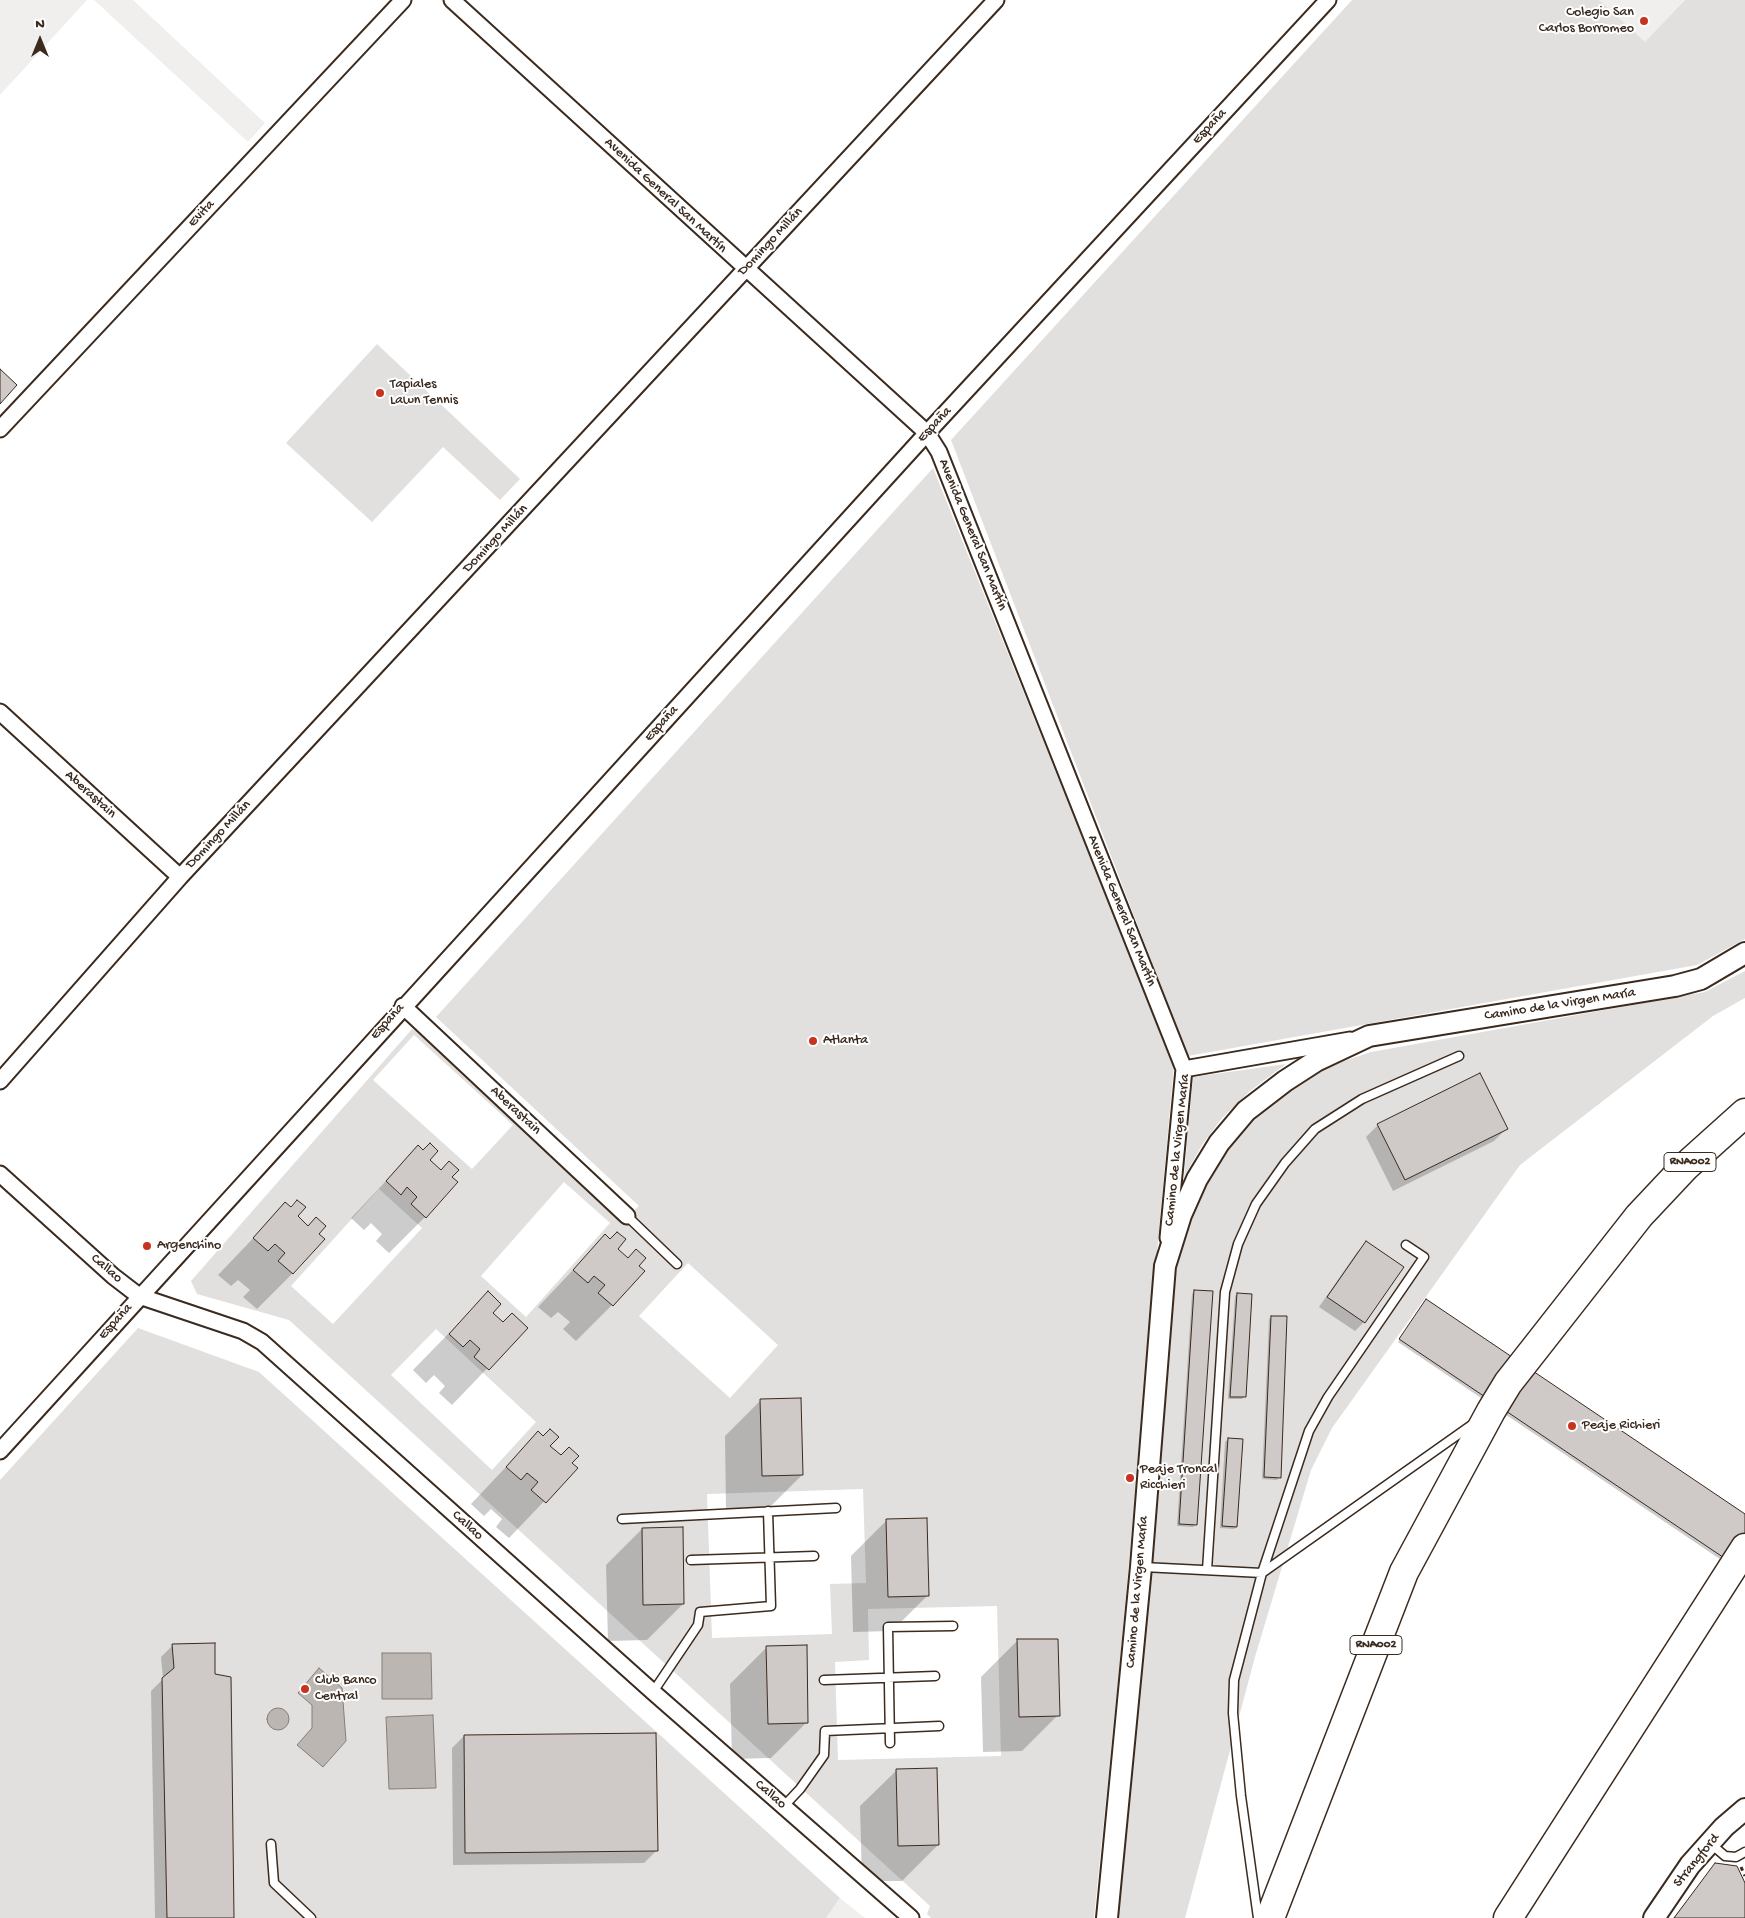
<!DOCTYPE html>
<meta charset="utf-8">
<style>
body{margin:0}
#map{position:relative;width:1745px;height:1918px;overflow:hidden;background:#fff;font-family:"Gochi Hand",sans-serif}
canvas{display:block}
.north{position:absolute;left:15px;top:15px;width:50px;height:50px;-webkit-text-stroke:4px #fff;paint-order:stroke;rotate:0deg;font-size:14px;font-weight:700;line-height:20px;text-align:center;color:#3b2a1e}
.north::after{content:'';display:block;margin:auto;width:18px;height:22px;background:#3b2a1e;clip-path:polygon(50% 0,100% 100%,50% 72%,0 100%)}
</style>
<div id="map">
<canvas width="1745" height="1918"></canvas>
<div class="north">N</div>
</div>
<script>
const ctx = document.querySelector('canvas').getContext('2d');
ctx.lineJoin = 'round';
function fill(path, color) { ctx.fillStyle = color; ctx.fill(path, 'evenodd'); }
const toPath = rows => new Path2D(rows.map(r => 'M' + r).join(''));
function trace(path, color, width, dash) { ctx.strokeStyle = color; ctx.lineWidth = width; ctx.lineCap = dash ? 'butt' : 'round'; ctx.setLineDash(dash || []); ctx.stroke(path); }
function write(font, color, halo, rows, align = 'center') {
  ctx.font = font + ' "Gochi Hand",sans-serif'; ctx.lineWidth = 4; ctx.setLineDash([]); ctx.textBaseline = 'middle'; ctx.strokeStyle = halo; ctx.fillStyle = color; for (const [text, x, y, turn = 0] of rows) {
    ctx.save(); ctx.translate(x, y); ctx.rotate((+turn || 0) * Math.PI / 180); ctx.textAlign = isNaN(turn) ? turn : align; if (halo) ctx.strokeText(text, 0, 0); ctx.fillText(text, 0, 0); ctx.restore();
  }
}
const built = toPath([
 [0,0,87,0,0,95],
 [94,0,133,0,265,123,248,142],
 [1599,0,1685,0,1645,43],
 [840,1898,865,1918,826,1918]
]);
const green = toPath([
 [1352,0,1599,0,1645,42,1685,0,1745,0,1745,939,1697,965,1188,1056,951,440],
 [377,344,520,479,500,500,443,447,372,522,286,443],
 [933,468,1174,1065,1121,1651,1094,1918,931,1918,927,1914,930,1906,289,1320,197,1294,191,1281,412,1029,419,1032,622,1221,639,1206,436,1017],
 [414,1035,513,1125,472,1169,373,1080],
 [430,1143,438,1151,430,1160,441,1170,449,1161,459,1170,452,1177,458,1183,426,1218,411,1204,417,1197,407,1187,400,1195,386,1181,418,1146,423,1150],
 [564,1182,610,1223,526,1317,481,1276],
 [379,1189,422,1228,333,1324,291,1286],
 [297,1200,305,1207,298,1216,308,1226,316,1218,326,1226,319,1234,325,1239,294,1274,278,1261,285,1253,275,1244,268,1251,253,1238],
 [617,1232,625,1239,618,1249,628,1258,636,1250,646,1258,639,1266,645,1271,613,1306,598,1293,605,1285,594,1276,588,1283,573,1270,605,1234,610,1239],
 [688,1263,778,1345,730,1398,639,1316],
 [488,1291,501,1304,493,1313,503,1322,528,1328,489,1370,474,1357,480,1349,470,1340,463,1347,449,1333],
 [436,1329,536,1422,492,1470,391,1375],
 [801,1398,803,1475,762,1476,760,1399],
 [550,1429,558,1436,550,1446,561,1455,569,1447,579,1455,572,1463,578,1468,546,1503,531,1490,538,1482,527,1473,521,1480,506,1467,538,1432,543,1436],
 [863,1489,866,1583,830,1584,832,1634,712,1638,707,1494],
 [927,1518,929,1595,929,1596,887,1519],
 [683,1527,684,1604,643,1605,642,1528],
 [997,1606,1001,1756,838,1760,835,1662,869,1660,868,1609],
 [1058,1639,1060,1715,1019,1716,1017,1640],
 [807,1645,808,1723,768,1724,766,1646],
 [937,1768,939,1845,898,1846,896,1769],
 [1745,971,1745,998,1713,1016,1520,1165,1332,1428,1311,1470,1255,1657,1185,1918,1118,1918,1152,1568,1177,1260,1189,1217,1204,1185,1221,1156,1244,1128,1264,1109,1323,1068,1371,1052,1705,992],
 [1286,1064,1250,1091,1222,1118,1202,1145,1184,1177,1193,1077],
 [138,1328,259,1372,840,1898,826,1918,0,1918,0,1480]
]);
const water = toPath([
 [382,1653,431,1653,432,1699,382,1699,382,1653],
 [319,1668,342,1688,346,1741,323,1767,297,1745,312,1728,312,1705,298,1693,319,1668],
 '267 1719a11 11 0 1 1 22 0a11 11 0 1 1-22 0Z',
 [433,1715,436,1788,389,1789,386,1717,433,1715]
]);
const shadow = toPath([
 [1378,1125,1507,1128,1494,1141,1393,1191,1366,1137],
 [418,1147,428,1160,450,1177,425,1217,389,1253,376,1241,382,1234,371,1223,364,1230,351,1218],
 [286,1204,296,1217,318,1234,293,1273,257,1309,243,1297,250,1290,238,1280,231,1286,218,1275],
 [605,1236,616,1249,638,1266,612,1305,576,1341,563,1329,570,1322,558,1312,551,1318,538,1307],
 [1366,1243,1364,1322,1355,1331,1319,1307,1357,1252],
 [1194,1291,1196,1524,1193,1527,1177,1526,1192,1294],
 [488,1293,491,1313,503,1323,526,1328,452,1405,439,1393,445,1386,434,1375,426,1383,413,1370],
 [1237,1294,1244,1397,1242,1399,1228,1399,1235,1296],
 [1424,1303,1745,1516,1745,1576,1398,1342],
 [1272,1317,1279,1477,1277,1480,1262,1479,1269,1319],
 [761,1400,802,1475,766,1511,726,1512,725,1436],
 [538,1433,549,1446,576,1468,509,1538,496,1527,502,1519,491,1509,484,1516,471,1504],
 [1228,1439,1236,1527,1234,1529,1220,1528,1225,1442],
 [887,1520,928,1595,892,1631,853,1632,851,1556],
 [642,1529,683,1604,647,1640,608,1641,606,1565],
 [1017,1641,1058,1715,1022,1751,983,1752,981,1677],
 [173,1645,214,1675,233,1918,155,1918,151,1691,163,1679,161,1657],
 [766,1648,807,1722,771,1758,732,1759,730,1684],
 [464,1736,656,1851,644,1863,453,1865,452,1748],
 [897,1770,938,1845,902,1881,862,1881,860,1806],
 [1716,1865,1743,1882,1745,1881,1745,1918,1673,1918]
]);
const building = toPath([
 [0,369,17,385,0,404,0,369],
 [1480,1073,1508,1129,1405,1180,1377,1124,1480,1073],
 [430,1143,438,1151,430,1160,441,1170,449,1161,459,1170,452,1177,458,1182,426,1218,411,1204,417,1197,407,1187,401,1195,386,1181,418,1145,423,1150,430,1143],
 [297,1200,306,1207,298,1216,308,1226,316,1217,326,1226,319,1234,325,1239,293,1274,278,1261,285,1253,275,1244,268,1251,253,1238,285,1202,291,1207,297,1200],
 [617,1232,626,1239,618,1249,628,1258,636,1249,646,1258,639,1266,645,1271,613,1306,598,1293,605,1285,594,1276,588,1283,573,1270,605,1234,610,1239,617,1232],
 [1366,1241,1404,1267,1365,1323,1327,1297,1366,1241],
 [1194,1290,1213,1291,1197,1525,1179,1524,1194,1290],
 [488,1291,501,1304,493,1313,503,1322,512,1313,528,1328,489,1370,474,1357,480,1349,470,1340,463,1347,449,1334,488,1291],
 [1237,1293,1252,1294,1246,1397,1230,1397,1237,1293],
 [1426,1299,1745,1514,1745,1572,1399,1339,1426,1299],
 [1271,1316,1287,1316,1281,1478,1264,1477,1271,1316],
 [801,1398,803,1475,762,1476,760,1399,801,1398],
 [550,1429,559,1437,550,1446,561,1455,569,1447,579,1456,572,1463,578,1468,546,1503,531,1490,538,1482,527,1473,521,1480,506,1467,538,1431,543,1436,550,1429],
 [1228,1438,1243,1439,1237,1527,1222,1526,1228,1438],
 [927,1518,929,1596,888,1597,886,1519,927,1518],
 [683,1527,684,1604,643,1605,642,1528,683,1527],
 [1017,1639,1058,1639,1060,1716,1019,1717,1017,1639],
 [215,1643,215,1674,231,1677,234,1918,167,1918,162,1678,174,1668,172,1644,215,1643],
 [807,1645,808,1723,768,1724,766,1646,807,1645],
 [656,1733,658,1851,465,1853,464,1735,656,1733],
 [937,1768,939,1845,898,1846,896,1769,937,1768],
 [1715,1863,1737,1866,1745,1883,1745,1918,1674,1918,1715,1863]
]);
const path = toPath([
 [1741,1867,1745,1876]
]);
const service = toPath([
 [627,1216,677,1264],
 [622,1519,836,1508],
 [691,1560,814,1556],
 [1143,1567,1262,1573,1309,1431,1328,1397,1424,1257,1406,1245],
 [1207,1570,1225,1292,1238,1244,1256,1204,1285,1163,1315,1129,1362,1099,1459,1056],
 [824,1680,935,1676],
 [653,1692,698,1625,700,1612,771,1606,768,1511],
 [890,1743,888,1627,953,1626],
 [784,1806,800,1789,824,1755,825,1731,939,1726],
 [271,1844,274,1883,311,1918],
 [1711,1844,1725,1856,1736,1857,1745,1852],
 [1258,1918,1241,1796,1233,1713,1234,1680,1262,1573,1473,1424]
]);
const minor = toPath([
 [452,0,927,433,939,452,1184,1069,1168,1238],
 [0,429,403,0],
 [0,712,180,877],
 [403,1006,627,1216],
 [1184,1069,1350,1040],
 [0,1081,180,877,996,0],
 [0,1174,113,1276,139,1296,243,1331,262,1342,653,1692,911,1918],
 [0,1451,927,433,1328,0]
]);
const tertiary = toPath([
 [1107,1918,1141,1567,1165,1266,1181,1215,1197,1179,1219,1143,1246,1111,1285,1081,1316,1061,1369,1036,1675,986,1701,979,1745,953],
 [1654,1918,1690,1865,1724,1827,1745,1809]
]);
const motorway = toPath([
 [1270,1918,1404,1572,1491,1411,1508,1383,1639,1216,1686,1166,1745,1113],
 [1508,1918,1745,1548]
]);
const markers = [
 [1644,21,5,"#c8321e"],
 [380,393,5,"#c8321e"],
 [813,1041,5,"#c8321e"],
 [147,1246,5,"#c8321e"],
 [1572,1426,5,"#c8321e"],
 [1130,1478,5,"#c8321e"],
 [305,1689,5,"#c8321e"]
];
const shields = [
 [1690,1162,52],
 [1376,1645,52]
];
const shieldNames = [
 ["RNA002",1690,1162],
 ["RNA002",1376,1645]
];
const poiNames = [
 ["Colegio San",1634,13,"right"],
 ["Carlos Borromeo",1634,29,"right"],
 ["Tapiales",390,385],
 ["Lawn Tennis",390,401],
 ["Atlanta",823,1041],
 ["Argenchino",157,1246],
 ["Peaje Richieri",1582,1426],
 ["Peaje Troncal",1140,1470],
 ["Ricchieri",1140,1486],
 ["Club Banco",315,1681],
 ["Central",315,1697]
];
const streetNames = [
 ["España",1210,127,-47],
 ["Avenida General San Martín",665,196,43],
 ["Evita",202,214,-47],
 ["Domingo Millán",771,242,-47],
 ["España",935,425,-47],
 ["Avenida General San Martín",972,535,68],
 ["Domingo Millán",496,539,-47],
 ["España",662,724,-48],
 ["Aberastain",90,795,42],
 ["Domingo Millán",219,835,-47],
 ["Avenida General San Martín",1121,911,68],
 ["Camino de la Virgen María",1560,1005,-9],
 ["España",388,1022,-48],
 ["Aberastain",515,1111,43],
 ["Camino de la Virgen María",1178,1150,-84],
 ["Callao",106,1269,41],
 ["España",116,1322,-48],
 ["Callao",467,1526,42],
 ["Camino de la Virgen María",1138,1592,-85],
 ["Callao",770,1795,41],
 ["Strangford",1697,1861,-51]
];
fill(built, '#f1efee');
fill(green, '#e2e0de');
fill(water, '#bcb6b3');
trace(water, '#887e77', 1);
fill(shadow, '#0003');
fill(building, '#cfcac7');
trace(building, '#3b2a1e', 1);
trace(service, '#3b2a1e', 11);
trace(minor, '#3b2a1e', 19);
trace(tertiary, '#3b2a1e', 24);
trace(motorway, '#3b2a1e', 31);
trace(path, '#3b2a1e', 3, [4, 4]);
trace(service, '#fff', 8);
trace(minor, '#fff', 15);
trace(tertiary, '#fff', 20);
trace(motorway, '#fff', 28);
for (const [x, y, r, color] of markers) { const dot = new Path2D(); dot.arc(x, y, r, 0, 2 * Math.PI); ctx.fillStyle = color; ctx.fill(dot); trace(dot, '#fff', 2); }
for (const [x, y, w] of shields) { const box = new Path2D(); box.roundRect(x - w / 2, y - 9.5, w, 19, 4); ctx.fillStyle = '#fff'; ctx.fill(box); trace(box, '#3b2a1e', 1); }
write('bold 12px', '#3b2a1e', null, shieldNames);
write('14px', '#3b2a1e', '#fff', poiNames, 'left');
write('14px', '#3b2a1e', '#fff', streetNames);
</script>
